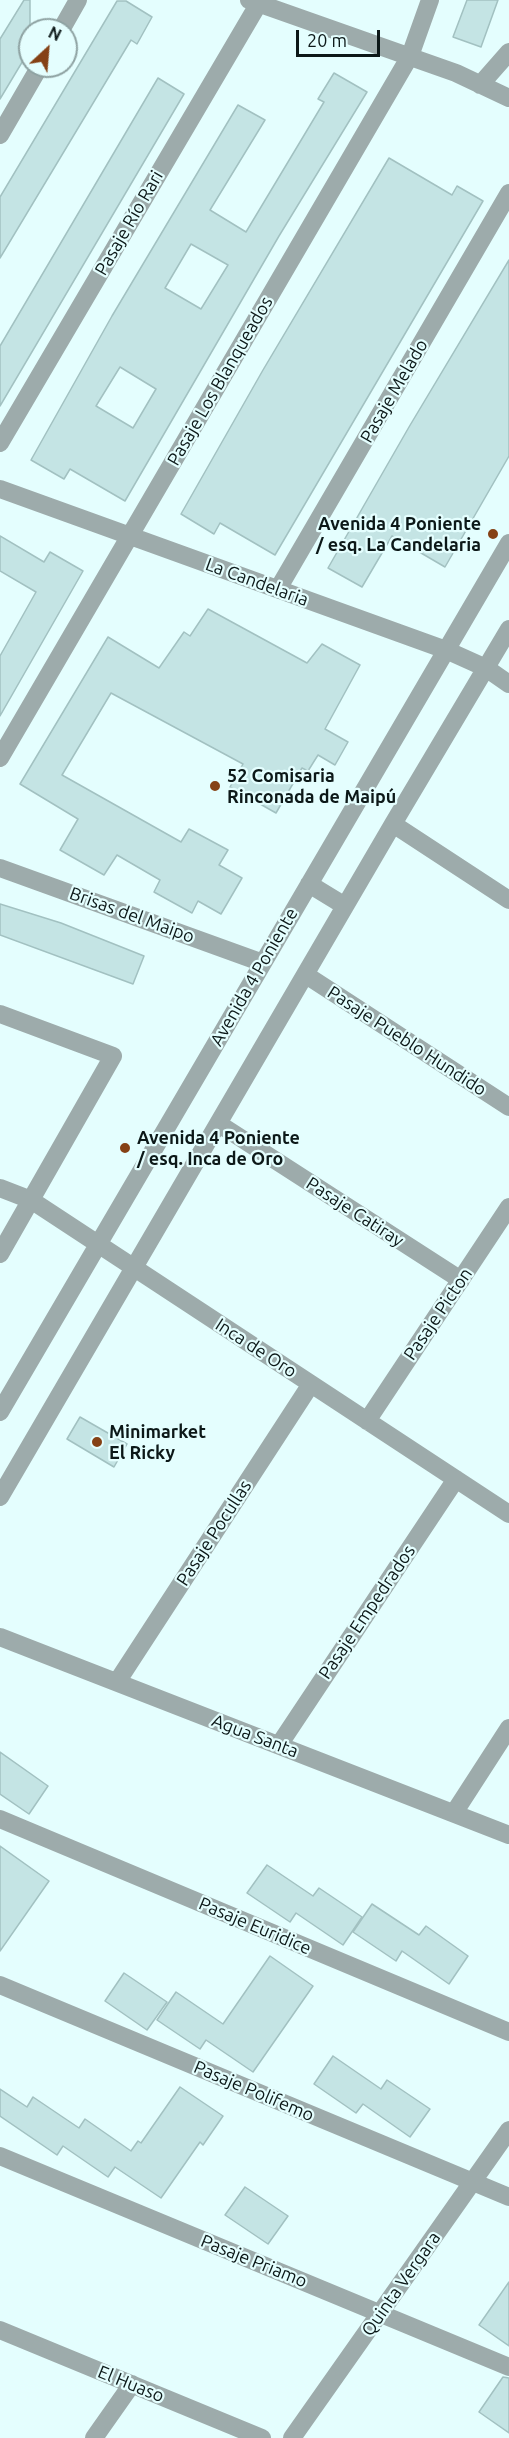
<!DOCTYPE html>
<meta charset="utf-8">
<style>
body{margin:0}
#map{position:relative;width:509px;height:2438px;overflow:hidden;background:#e4fefe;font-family:Ubuntu,sans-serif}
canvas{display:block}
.north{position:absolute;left:18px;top:18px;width:60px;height:60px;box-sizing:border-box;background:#e4fefe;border:2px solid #8ea2a2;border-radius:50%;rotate:26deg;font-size:16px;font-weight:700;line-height:24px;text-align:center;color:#0c1818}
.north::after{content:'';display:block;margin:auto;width:21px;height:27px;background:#854115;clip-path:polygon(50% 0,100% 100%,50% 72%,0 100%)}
.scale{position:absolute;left:296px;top:30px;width:84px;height:27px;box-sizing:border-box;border:3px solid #0c1818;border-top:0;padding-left:8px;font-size:18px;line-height:21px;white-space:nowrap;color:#0c1818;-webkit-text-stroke:4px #e4fefe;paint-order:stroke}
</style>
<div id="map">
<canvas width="509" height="2438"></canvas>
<div class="north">N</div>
<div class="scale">20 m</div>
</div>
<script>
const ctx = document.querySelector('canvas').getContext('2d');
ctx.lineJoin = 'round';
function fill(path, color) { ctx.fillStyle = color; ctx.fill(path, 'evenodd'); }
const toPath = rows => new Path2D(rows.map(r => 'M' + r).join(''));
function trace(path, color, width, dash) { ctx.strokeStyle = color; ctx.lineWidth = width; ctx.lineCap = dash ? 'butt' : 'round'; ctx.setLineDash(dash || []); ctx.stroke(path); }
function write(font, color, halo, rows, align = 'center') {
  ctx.font = font + ' Ubuntu,sans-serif'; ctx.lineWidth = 4.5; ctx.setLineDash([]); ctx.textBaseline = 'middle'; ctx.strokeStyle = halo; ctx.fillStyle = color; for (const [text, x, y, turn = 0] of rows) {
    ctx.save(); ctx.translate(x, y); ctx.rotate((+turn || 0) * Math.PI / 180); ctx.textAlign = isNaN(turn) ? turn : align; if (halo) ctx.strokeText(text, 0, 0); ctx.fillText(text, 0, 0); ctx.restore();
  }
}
const building = toPath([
 [24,0,30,0,30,49,0,99,0,39,24,0],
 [467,0,498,0,481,47,453,37,467,0],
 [117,1,126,1,152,17,137,44,131,40,0,258,0,197,117,1],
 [334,73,367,92,279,236,125,501,70,469,64,479,31,460,112,316,238,105,265,120,210,210,246,232,324,102,318,99,334,73],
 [191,244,228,265,201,309,165,288,191,244],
 [120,367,156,389,133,428,96,406,120,367],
 [158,78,184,94,0,406,0,346,158,78],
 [389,158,452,195,457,186,483,201,275,555,220,523,214,534,181,514,263,370,389,158],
 [509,260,509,456,445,567,392,536,362,587,328,568,409,427,509,260],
 [0,536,44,562,50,552,83,571,0,716,0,656,36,592,0,571,0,536],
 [208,609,307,663,322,644,360,665,325,729,348,742,335,765,318,755,308,771,302,768,276,813,230,787,243,764,111,693,62,775,181,842,189,829,228,850,219,865,242,878,221,914,198,901,192,913,154,892,160,880,117,855,104,875,60,850,78,819,20,784,108,637,159,668,184,632,190,636,208,609],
 [0,904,61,923,144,956,133,984,0,935,0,904],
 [80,1417,127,1444,114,1467,67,1439,80,1417],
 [0,1752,48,1786,29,1814,0,1794,0,1752],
 [0,1846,49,1881,0,1951,0,1846],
 [267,1865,313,1896,319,1888,362,1917,343,1945,296,1913,290,1922,247,1893,267,1865],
 [372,1904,419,1935,426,1926,468,1956,449,1984,402,1951,396,1961,353,1932,372,1904],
 [270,1956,313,1986,253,2072,206,2040,200,2049,157,2020,176,1992,223,2024,270,1956],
 [124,1973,167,2002,147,2030,105,2001,124,1973],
 [333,2056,381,2089,387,2080,430,2109,410,2137,363,2104,356,2113,314,2084,333,2056],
 [180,2087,223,2116,203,2145,200,2142,161,2198,115,2167,108,2177,63,2146,57,2155,0,2116,0,2089,27,2107,33,2097,79,2128,85,2119,131,2151,138,2141,141,2143,180,2087],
 [245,2187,288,2216,268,2244,225,2215,245,2187],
 [509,2282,509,2346,479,2325,509,2282],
 [503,2377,509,2378,509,2433,479,2412,503,2377]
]);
const minor = toPath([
 [249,0,456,73,509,98],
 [61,30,78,0],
 [480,85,509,52],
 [0,135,40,66],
 [0,443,259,3],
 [0,489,446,650,486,668,509,684],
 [278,589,509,193],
 [0,758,410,56,430,0],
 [393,824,509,900],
 [0,868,263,963],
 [309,884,345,906],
 [306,975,509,1107],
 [0,1014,113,1056,0,1254],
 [219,1124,461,1280],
 [0,1188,31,1200,509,1514],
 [0,1412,509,543],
 [367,1421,509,1207],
 [0,1497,393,824,509,629],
 [0,1637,509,1835],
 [117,1682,311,1384],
 [279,1745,456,1479],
 [454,1813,509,1728],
 [0,1819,509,2032],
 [0,1985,509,2197],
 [0,2156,509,2367],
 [0,2330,262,2438],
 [94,2438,132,2384],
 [292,2438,509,2130]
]);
const markers = [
 [493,534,6,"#854115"],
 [215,786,6,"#854115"],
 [125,1148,6,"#854115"],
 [97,1442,6,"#854115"]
];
const streetNames = [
 ["Pasaje Río Rari",129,223,-60],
 ["Pasaje Los Blanqueados",220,381,-60],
 ["Pasaje Melado",394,391,-60],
 ["La Candelaria",257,582,20],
 ["Brisas del Maipo",132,915,20],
 ["Avenida 4 Poniente",254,977,-60],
 ["Pasaje Pueblo Hundido",407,1041,33],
 ["Pasaje Catiray",355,1212,33],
 ["Pasaje Picton",438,1314,-56],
 ["Inca de Oro",256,1348,33],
 ["Pasaje Pocullas",214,1533,-57],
 ["Pasaje Empedrados",367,1612,-56],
 ["Agua Santa",255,1736,21],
 ["Pasaje Euridice",255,1926,23],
 ["Pasaje Polifemo",254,2091,23],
 ["Pasaje Priamo",254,2261,22],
 ["Quinta Vergara",401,2284,-55],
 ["El Huaso",131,2384,22]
];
const poiNames = [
 ["Avenida 4 Poniente",481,524,"right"],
 ["/ esq. La Candelaria",481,545,"right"],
 ["52 Comisaria",227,776],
 ["Rinconada de Maipú",227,797],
 ["Avenida 4 Poniente",137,1138],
 ["/ esq. Inca de Oro",137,1159],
 ["Minimarket",109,1432],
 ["El Ricky",109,1453]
];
fill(building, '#c4e4e4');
trace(building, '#a2c1c1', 1.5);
trace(minor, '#9dabab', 18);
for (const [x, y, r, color] of markers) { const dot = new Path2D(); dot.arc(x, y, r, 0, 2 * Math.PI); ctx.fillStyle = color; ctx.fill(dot); trace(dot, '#e4fefe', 2); }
write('18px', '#0c1818', '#e4fefe', streetNames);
write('bold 18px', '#0c1818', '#e4fefe', poiNames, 'left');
</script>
